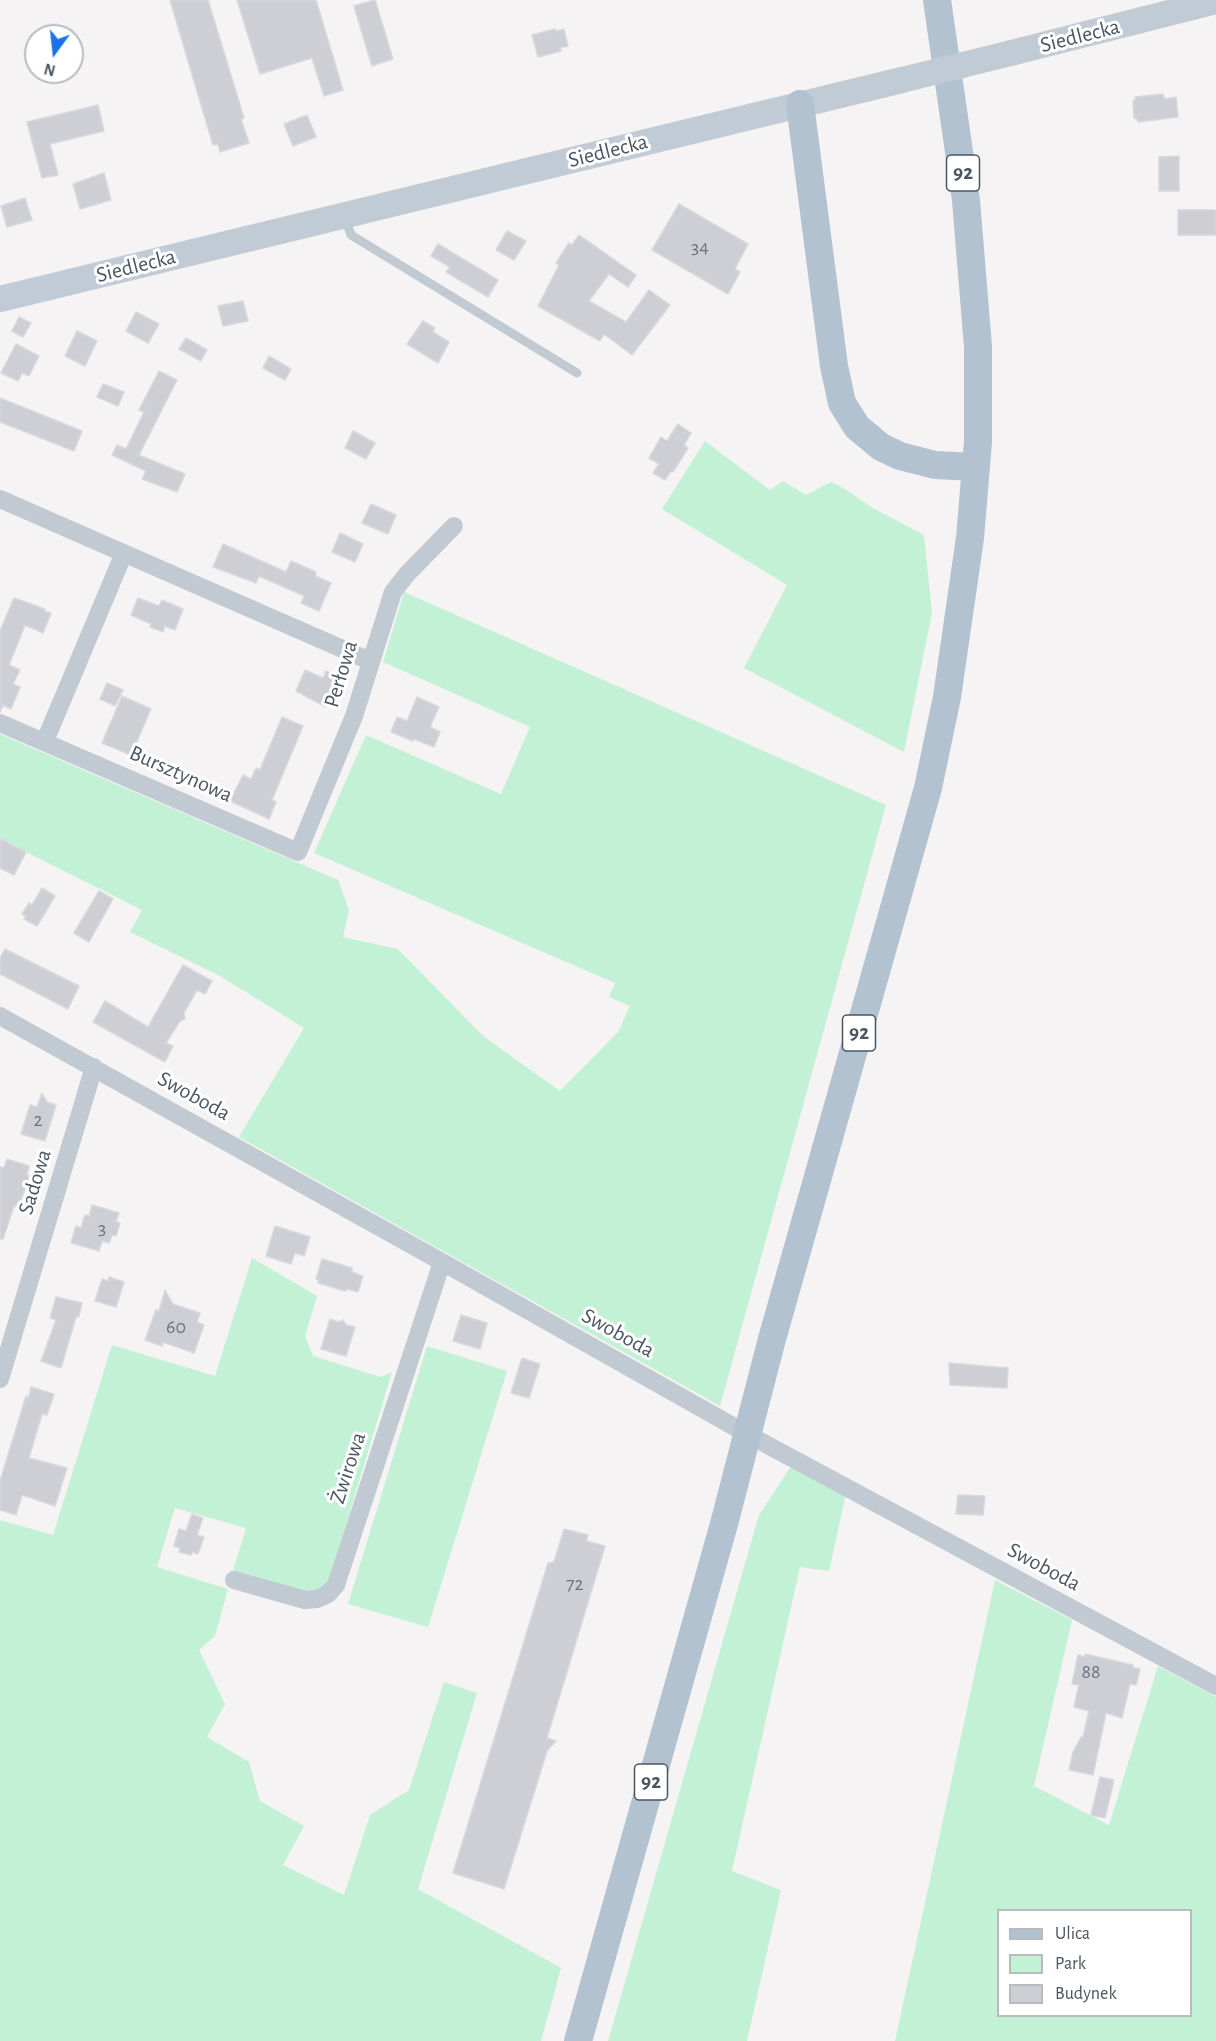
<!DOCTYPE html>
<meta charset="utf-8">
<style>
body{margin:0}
#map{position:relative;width:1216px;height:2041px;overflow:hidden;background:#f5f3f3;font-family:"Alegreya Sans",sans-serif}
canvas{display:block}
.legend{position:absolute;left:997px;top:1909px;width:195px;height:108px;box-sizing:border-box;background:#fff;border:2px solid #b7bbc0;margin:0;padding:8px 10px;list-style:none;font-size:18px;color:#4a5661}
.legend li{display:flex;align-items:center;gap:12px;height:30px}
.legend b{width:30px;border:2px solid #b7bbc0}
.north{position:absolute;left:24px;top:24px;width:60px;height:60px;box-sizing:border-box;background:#fff;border:2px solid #b7bbc0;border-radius:50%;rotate:195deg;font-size:16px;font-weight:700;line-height:24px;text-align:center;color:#4a5661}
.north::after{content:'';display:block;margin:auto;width:21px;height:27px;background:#1a73e8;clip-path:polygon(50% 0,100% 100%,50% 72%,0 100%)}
</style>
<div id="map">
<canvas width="1216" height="2041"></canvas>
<ul class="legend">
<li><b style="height:8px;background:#b3c2d1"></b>Ulica</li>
<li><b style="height:16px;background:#c3f1d5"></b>Park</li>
<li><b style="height:16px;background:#cdcfd5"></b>Budynek</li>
</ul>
<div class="north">N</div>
</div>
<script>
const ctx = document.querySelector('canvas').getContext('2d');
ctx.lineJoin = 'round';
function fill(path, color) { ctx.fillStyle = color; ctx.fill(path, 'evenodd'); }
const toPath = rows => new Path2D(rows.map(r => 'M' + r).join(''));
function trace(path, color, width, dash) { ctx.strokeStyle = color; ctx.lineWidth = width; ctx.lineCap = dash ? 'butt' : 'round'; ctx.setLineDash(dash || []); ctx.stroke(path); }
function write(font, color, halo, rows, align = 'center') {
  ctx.font = font + ' "Alegreya Sans",sans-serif'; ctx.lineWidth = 6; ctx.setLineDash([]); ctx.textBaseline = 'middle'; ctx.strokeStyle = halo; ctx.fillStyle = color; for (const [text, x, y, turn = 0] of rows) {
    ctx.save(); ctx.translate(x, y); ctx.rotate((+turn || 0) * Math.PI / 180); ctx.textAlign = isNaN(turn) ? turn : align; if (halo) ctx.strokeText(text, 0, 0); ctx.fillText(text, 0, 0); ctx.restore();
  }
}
const green = toPath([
 [705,441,770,490,783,481,806,495,831,482,845,489,871,507,924,535,932,613,904,752,744,668,787,585,662,509],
 [404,592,886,805,720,1406,239,1137,304,1028,220,976,130,932,142,910,0,839,0,734,338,880,349,910,343,937,398,949,483,1036,560,1091,618,1032,630,1006,609,997,615,983,314,853,366,735,501,794,530,727,383,662],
 [252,1258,317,1296,305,1336,313,1356,381,1377,392,1372,326,1591,314,1595,233,1571,246,1528,175,1508,157,1567,228,1589,215,1636,199,1650,225,1704,207,1737,249,1762,260,1801,304,1826,283,1865,344,1895,370,1815,409,1790,444,1682,477,1693,418,1889,561,1968,541,2041,0,2041,0,1520,53,1535,112,1345,215,1376],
 [427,1346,507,1371,428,1627,348,1604],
 [793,1463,846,1494,829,1571,800,1567,732,1871,781,1890,747,2041,608,2041,759,1515],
 [995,1580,1072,1620,1034,1786,1109,1825,1158,1666,1216,1697,1216,2041,895,2041],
 [998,1910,1190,1910,1190,2016,998,2016]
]);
const building = toPath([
 [170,0,208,0,244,118,241,119,249,143,220,152,218,144,213,145,170,0],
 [237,0,316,0,343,90,324,96,312,58,260,74,237,0],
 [375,0,393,59,372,66,354,6,375,0],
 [555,29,556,31,564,29,568,46,560,48,561,51,538,57,532,35,555,29],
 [1163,94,1165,99,1176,97,1178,117,1138,122,1137,119,1134,118,1133,101,1135,100,1135,97,1163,94],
 [98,105,104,131,50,144,58,175,42,178,27,122,98,105],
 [307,115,316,137,293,146,284,124,307,115],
 [1179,156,1179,191,1159,191,1159,157,1179,156],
 [104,173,111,200,80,209,73,184,104,173],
 [25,198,32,220,7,227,1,206,25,198],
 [679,204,748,244,735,269,740,272,728,294,652,250,679,204],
 [1178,210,1216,210,1216,235,1178,235,1178,210],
 [507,231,526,241,514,260,496,250,507,231],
 [579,235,636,275,628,287,609,274,589,301,626,322,649,290,670,305,632,355,604,334,600,341,538,306,559,265,556,263,569,243,572,245,579,235],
 [438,244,498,280,488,297,446,272,450,267,431,256,438,244],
 [243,301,248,321,223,326,218,306,243,301],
 [136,312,159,324,148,343,126,331,136,312],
 [19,317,31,323,23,337,12,331,19,317],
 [423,321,435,328,433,332,449,342,438,363,407,344,423,321],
 [77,331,97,341,85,366,65,356,77,331],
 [186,338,207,350,201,361,179,349,186,338],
 [16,344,39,356,29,376,22,373,18,381,1,373,16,344],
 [269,356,291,369,285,380,263,368,269,356],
 [159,371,177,380,139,455,185,474,177,492,142,479,146,471,112,455,117,445,126,449,144,412,139,410,159,371],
 [103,384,124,392,118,406,97,397,103,384],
 [0,398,82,431,74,451,0,422,0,398],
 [678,424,691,433,684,445,688,448,673,472,671,471,665,480,653,473,659,464,649,458,661,437,667,441,678,424],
 [353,431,375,443,366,459,345,448,353,431],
 [371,504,396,515,388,534,362,523,371,504],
 [340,533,363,544,355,562,332,552,340,533],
 [223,544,286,572,291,561,316,572,315,576,331,583,319,611,301,603,304,596,259,576,256,583,213,567,223,544],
 [14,598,45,609,44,611,51,613,43,633,25,625,9,665,20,670,13,684,20,687,11,709,3,705,0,712,0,631,14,598],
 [138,598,159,606,162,600,183,609,175,630,165,626,163,632,150,627,151,624,131,615,138,598],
 [305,670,323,678,326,671,339,677,326,707,296,691,305,670],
 [107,683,123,690,115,706,100,699,107,683],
 [122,696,151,709,131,755,102,743,122,696],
 [417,697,439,707,430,727,440,732,434,747,414,739,413,741,391,732,397,717,407,721,417,697],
 [282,717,303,726,272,800,276,802,269,819,230,801,243,775,251,779,256,768,260,770,282,717],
 [0,839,26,852,14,875,0,868,0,839],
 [42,888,55,896,37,926,24,919,26,916,22,914,29,903,32,905,42,888],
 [99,891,113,899,89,942,74,933,99,891],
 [5,949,79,986,68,1009,0,974,0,958,5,949],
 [183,965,212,981,205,994,197,990,184,1013,185,1019,180,1021,166,1043,173,1046,165,1062,93,1022,105,1001,148,1027,183,965],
 [42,1093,47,1102,56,1105,45,1141,21,1134,30,1105,37,1107,42,1093],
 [7,1159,29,1166,27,1175,29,1176,19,1207,14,1206,3,1239,0,1239,0,1167,4,1168,7,1159],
 [92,1205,119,1213,116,1222,120,1223,116,1236,112,1235,109,1243,102,1241,99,1251,71,1243,76,1226,81,1228,85,1215,89,1216,92,1205],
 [275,1226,310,1237,304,1256,295,1253,291,1264,266,1256,275,1226],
 [322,1259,352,1268,352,1272,363,1276,358,1292,347,1289,345,1291,318,1283,319,1281,316,1279,322,1259],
 [109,1277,124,1282,116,1307,95,1301,102,1279,108,1281,109,1277],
 [165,1290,173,1304,200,1313,197,1322,204,1325,194,1353,163,1342,162,1346,145,1340,156,1310,159,1311,165,1290],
 [56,1297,82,1303,79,1316,76,1317,61,1368,41,1361,56,1320,50,1318,56,1297],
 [461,1315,487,1323,480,1349,453,1341,461,1315],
 [330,1319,338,1322,343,1320,346,1325,355,1327,346,1356,321,1349,330,1319],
 [522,1358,540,1364,529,1398,511,1393,522,1358],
 [949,1363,1008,1368,1007,1388,950,1385,949,1363],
 [31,1387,54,1394,47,1415,42,1414,29,1458,67,1468,55,1506,22,1495,16,1515,0,1510,0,1481,26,1396,29,1397,31,1387],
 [958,1495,985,1496,983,1515,956,1514,958,1495],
 [192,1514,203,1518,197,1535,204,1537,198,1554,192,1552,191,1555,179,1552,180,1548,174,1546,179,1529,186,1531,192,1514],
 [564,1529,588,1535,586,1541,605,1546,547,1738,556,1741,547,1751,504,1889,453,1873,548,1563,554,1562,564,1529],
 [1085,1654,1133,1665,1133,1668,1140,1669,1136,1685,1130,1684,1122,1718,1106,1713,1093,1775,1069,1770,1073,1752,1081,1737,1083,1737,1089,1711,1074,1707,1079,1685,1072,1684,1078,1655,1085,1657,1085,1654],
 [1100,1777,1114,1780,1105,1818,1091,1815,1100,1777]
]);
const service = toPath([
 [345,218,351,235,577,373]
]);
const minor = toPath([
 [0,499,370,661],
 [0,723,298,852,354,716,393,592,407,574,454,526],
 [45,741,124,553],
 [0,1016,442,1262,747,1434,1216,1686],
 [0,1379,94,1067],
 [234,1580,305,1600,317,1599,328,1594,336,1585,442,1262]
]);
const secondary = toPath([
 [1011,53,1216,1],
 [0,299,902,80]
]);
const primary = toPath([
 [800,104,834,366,842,403,857,427,881,447,900,456,935,465,976,467],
 [578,2041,724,1524,772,1339,928,788,947,697,970,538,978,442,978,347,966,200,937,0]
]);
const secondaryBridge = toPath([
 [902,80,1011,53]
]);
const numberNames = [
 ["34",700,247],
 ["2",38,1120],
 ["3",102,1228],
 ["60",176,1327],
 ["72",575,1584],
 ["88",1091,1672]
];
const shields = [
 [963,173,33],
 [859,1033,33],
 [651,1782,33]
];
const shieldNames = [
 ["92",963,173],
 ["92",859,1033],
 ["92",651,1782]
];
const streetNames = [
 ["Siedlecka",1080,36,-14],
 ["Siedlecka",608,151,-14],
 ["Siedlecka",136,266,-14],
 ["Perłowa",341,674,-73],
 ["Bursztynowa",181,774,24],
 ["Swoboda",194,1096,29],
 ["Sadowa",35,1182,-73],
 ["Swoboda",618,1333,29],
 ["Żwirowa",348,1468,-72],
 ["Swoboda",1044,1567,28]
];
fill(green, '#c3f1d5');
fill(building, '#cdcfd5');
trace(building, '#d7d9de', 1.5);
trace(service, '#c1cad2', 9);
trace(minor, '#c1cad2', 18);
trace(secondary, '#c1cbd6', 26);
trace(primary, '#b3c2d1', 28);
trace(secondaryBridge, '#c1cbd6', 26);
write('20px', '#6b747e', null, numberNames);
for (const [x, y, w] of shields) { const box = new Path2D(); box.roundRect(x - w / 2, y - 18, w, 36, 4.5); ctx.fillStyle = '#fff'; ctx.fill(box); trace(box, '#4a5661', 1.5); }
write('bold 21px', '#4a5661', null, shieldNames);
write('22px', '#4a5661', '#fff', streetNames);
</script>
